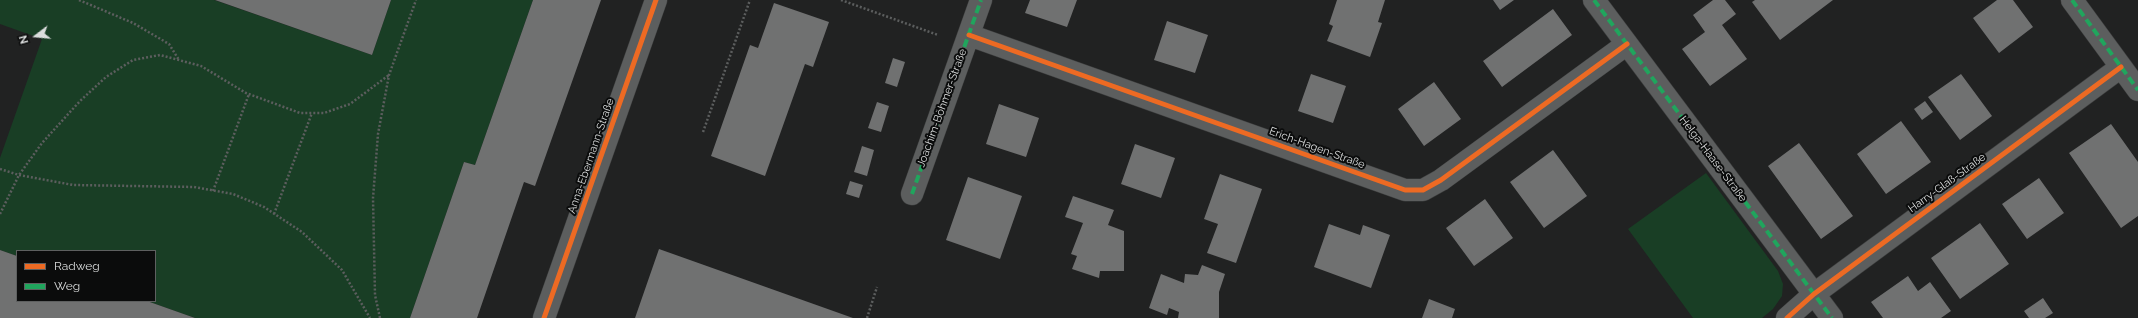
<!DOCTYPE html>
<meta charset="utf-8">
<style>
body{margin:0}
#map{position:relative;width:2138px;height:318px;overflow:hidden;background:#212222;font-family:Raleway,sans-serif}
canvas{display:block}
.legend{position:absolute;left:16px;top:250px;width:140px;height:52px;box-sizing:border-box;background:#0b0c0c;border:1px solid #5e6060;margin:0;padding:5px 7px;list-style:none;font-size:12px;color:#dbdddd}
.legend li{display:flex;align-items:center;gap:8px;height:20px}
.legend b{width:20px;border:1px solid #5e6060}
.north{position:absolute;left:16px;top:16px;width:40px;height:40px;-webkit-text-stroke:3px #0b0c0c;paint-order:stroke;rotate:254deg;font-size:11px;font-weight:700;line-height:16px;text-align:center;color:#dbdddd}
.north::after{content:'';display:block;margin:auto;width:14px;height:18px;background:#dbdddd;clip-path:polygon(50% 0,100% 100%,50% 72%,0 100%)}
</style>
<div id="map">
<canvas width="2138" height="318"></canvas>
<ul class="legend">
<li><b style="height:5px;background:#ed6a23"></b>Radweg</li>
<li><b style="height:5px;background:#20a55d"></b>Weg</li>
</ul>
<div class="north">N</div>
</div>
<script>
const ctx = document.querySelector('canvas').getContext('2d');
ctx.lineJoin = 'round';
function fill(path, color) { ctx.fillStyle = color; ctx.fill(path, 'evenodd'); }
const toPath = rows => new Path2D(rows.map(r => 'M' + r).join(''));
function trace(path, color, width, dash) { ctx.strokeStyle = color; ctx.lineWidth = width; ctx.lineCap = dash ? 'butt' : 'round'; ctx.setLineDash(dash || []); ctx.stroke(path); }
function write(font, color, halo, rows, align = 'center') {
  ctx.font = font + ' Raleway,sans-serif'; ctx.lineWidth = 4; ctx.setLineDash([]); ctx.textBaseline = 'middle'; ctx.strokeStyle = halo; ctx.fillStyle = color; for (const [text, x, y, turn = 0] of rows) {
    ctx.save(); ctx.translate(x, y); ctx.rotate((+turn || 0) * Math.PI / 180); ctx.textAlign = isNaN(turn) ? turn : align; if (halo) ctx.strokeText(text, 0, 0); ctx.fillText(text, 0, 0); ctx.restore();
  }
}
const green = toPath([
 [0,0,214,0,372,55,391,0,533,0,475,165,464,162,410,318,195,318,147,301,155,301,155,251,17,251,17,256,0,250,0,158,42,39,0,24],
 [1706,173,1778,271,1783,284,1782,296,1773,309,1762,318,1693,318,1628,229]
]);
const building = toPath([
 [215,0,391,0,372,55],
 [533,0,601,0,535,186,524,182,477,318,410,318,464,162,475,165],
 [1030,0,1077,0,1067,27,1025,13],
 [1337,0,1385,0,1378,22,1382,23,1370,57,1327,41,1333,26,1329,24],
 [1493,0,1514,0,1500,10],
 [1713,0,1725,0,1736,14,1722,25,1747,59,1710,86,1682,49,1705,32,1693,15],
 [1755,0,1833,0,1780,40,1752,2],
 [1997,0,2013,0,2033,27,1999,53,1973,18],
 [774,3,829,22,813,67,805,64,765,176,711,156,750,45,758,48],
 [1553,9,1572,35,1502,87,1483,61],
 [1167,21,1208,35,1195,73,1154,60],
 [893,58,905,62,897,87,885,83],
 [1311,74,1346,86,1333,123,1298,111],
 [1961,74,1992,116,1960,140,1928,97],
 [1434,82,1461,119,1424,146,1398,109],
 [1925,101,1933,112,1922,120,1914,109],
 [877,102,889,106,881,132,868,128],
 [999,104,1039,118,1026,157,986,144],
 [1901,121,1931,162,1886,194,1857,154],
 [2111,124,2138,162,2138,216,2121,228,2069,153],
 [1799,143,1853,216,1821,239,1768,166],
 [1135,144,1175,158,1161,198,1121,184],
 [862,146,874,150,867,176,854,172],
 [1553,150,1587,196,1544,228,1510,182],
 [1220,174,1262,189,1236,263,1207,253,1218,224,1204,219],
 [968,177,1022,196,1000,259,946,240],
 [2039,178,2064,213,2027,239,2002,204],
 [850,181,863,185,859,198,846,194],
 [1073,196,1114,210,1108,225,1124,231,1124,271,1100,271,1099,278,1072,269,1077,256,1071,254,1083,223,1065,217],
 [1485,199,1513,238,1474,266,1446,228],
 [1980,223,2009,264,1960,299,1931,258],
 [1329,224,1360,235,1363,225,1390,235,1371,288,1314,267],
 [659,249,853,318,635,318],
 [0,250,17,256,17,301,147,301,195,318,0,318],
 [1202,265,1225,274,1219,292,1219,318,1178,318,1179,312,1169,308,1167,315,1149,308,1161,274,1184,283,1185,274,1198,275],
 [1908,276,1918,291,1930,282,1951,311,1941,318,1883,318,1871,302],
 [2043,298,2053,313,2045,318,2029,318,2024,311],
 [1429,299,1455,309,1452,318,1422,318]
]);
const path = toPath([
 [79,0,133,23,169,44,179,60],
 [841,0,938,35],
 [703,132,750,0],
 [0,169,19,175,73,185,194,187,233,194,264,207,302,232,342,270,370,318],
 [213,191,249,94],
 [0,214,19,175,42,143,80,101,106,77,133,60,160,55,201,66,246,93,300,113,324,113,350,104,389,75],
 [274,214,312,113],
 [380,318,375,295,373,198,378,134,389,75,416,0],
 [867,318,877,287]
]);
const street = toPath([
 [1594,0,1832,318],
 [2072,0,2138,90],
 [969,35,1405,190,1423,190,1441,180,1627,44],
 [912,194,981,0],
 [544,318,656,0],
 [1787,318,1814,294,2121,67]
]);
const quiet = toPath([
 [1594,0,1832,318],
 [2072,0,2138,90],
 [912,194,981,0]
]);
const cycleway = toPath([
 [969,35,1405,190,1423,190,1441,180,1627,44],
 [544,318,656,0],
 [1787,318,1814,294,2121,67]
]);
const streetNames = [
 ["Joachim-Böhmer-Straße",942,108,-70],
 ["Erich-Hagen-Straße",1317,148,20],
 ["Anna-Ebermann-Straße",591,156,-71],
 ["Helga-Haase-Straße",1713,159,53],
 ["Harry-Glaß-Straße",1947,183,-36]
];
fill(green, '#193e25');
fill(building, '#707171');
trace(street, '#3d3e3e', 23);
trace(path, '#5c5e5e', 2.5, [2, 2]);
trace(street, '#5c5e5e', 22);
trace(quiet, '#20a55d', 4, [8, 4]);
trace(cycleway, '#ed6a23', 5);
write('11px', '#dbdddd', '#0b0c0c', streetNames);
</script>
